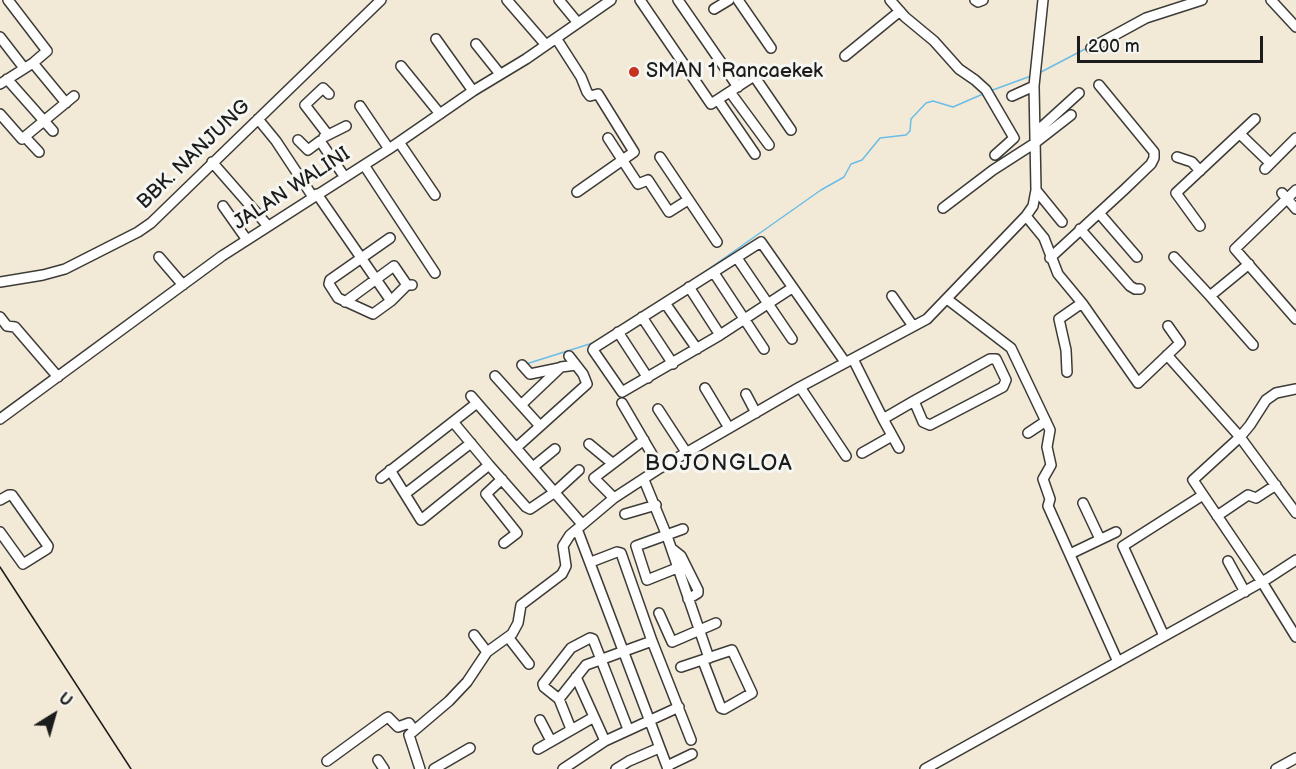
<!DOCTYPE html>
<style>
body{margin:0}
#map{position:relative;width:1296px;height:769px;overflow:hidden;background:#f2ead7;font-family:"Balsamiq Sans",sans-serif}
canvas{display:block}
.north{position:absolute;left:24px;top:685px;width:60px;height:60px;-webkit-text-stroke:4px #f6f6f2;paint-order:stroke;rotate:37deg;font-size:16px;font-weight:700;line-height:24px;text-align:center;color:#1c1c1c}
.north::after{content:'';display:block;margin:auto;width:21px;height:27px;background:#1c1c1c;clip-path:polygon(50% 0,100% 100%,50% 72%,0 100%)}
.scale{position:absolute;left:1077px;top:36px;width:186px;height:27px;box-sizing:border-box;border:3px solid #1c1c1c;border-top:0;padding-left:8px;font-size:18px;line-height:21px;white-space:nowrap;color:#1c1c1c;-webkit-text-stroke:4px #f6f6f2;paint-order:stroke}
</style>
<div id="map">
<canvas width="1296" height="769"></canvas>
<div class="north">U</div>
<div class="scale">200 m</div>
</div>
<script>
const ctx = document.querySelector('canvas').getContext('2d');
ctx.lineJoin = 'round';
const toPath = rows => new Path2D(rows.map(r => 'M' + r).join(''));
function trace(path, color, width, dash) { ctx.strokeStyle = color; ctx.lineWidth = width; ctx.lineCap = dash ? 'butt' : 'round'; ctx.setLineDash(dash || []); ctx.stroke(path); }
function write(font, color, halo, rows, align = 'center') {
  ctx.font = font + ' "Balsamiq Sans",sans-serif'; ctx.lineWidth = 6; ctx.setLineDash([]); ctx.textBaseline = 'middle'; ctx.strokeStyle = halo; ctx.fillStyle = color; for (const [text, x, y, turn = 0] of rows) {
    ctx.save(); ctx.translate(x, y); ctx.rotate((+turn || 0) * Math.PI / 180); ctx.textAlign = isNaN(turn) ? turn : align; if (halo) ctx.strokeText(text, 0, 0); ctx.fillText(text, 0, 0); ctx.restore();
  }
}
const stream = toPath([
 [1041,72,1087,48],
 [990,91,1031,76],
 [696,278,821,190,844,177,851,164,862,160,880,138,906,135,910,131,911,119,926,103,933,101,953,107,983,94],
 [526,364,596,342]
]);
const minor = toPath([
 [507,0,546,45],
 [559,0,578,23],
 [640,0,711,104,754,76,791,130],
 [678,0,738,87],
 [738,0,771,48],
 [890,0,905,17,934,41,959,69,975,80,986,90,1014,138,995,155],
 [975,0,978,2,983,0],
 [1271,0,1296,27],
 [714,9,729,0],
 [0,37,24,68],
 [556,38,581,77,587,92,590,96,598,94,634,152,577,192],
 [436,39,473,91],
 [476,44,500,74],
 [1091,48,1146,18,1202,0],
 [845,56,900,11],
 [33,63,66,103],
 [401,66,440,114],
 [7,79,53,131],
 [0,84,33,63,47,51,8,0],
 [730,92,769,145],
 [1012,96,1034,86],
 [718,100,755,154],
 [360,106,389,149],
 [0,114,22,139,74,96],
 [258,119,276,141,313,197],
 [1035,133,1079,93],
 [1240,134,1270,163],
 [328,135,305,105,323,88,329,94],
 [25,137,39,152],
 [324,137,346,126],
 [608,138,638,184,648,180,669,212,688,200],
 [298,140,308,150,320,141,344,176],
 [399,142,435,195],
 [660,157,717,242],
 [1177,157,1192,162,1200,171],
 [212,162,268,226],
 [364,165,435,273],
 [1265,169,1296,138],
 [1036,190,1062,222],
 [1296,190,1235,249,1296,319],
 [1282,193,1296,209],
 [317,194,391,301],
 [223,206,247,240],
 [943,208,993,170,1035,143,1071,115],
 [1099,213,1137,257],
 [1026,216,1044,238,1058,274,1082,303],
 [1200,226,1176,193,1255,119],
 [1080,229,1130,286,1135,289,1140,289],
 [390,238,330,280,329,284,338,298,373,314,391,301,407,285,412,285],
 [159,257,183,285],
 [1174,257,1210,296,1249,264],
 [737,258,792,339],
 [1050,258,1125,189,1151,164,1154,158,1154,152,1099,85],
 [714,273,764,349],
 [0,282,43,275,65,269,138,232,151,223,381,0],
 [689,287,720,335],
 [792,288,720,335,622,392,593,350,594,348,761,242,845,362],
 [892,296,913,326],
 [1210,296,1253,345],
 [947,299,1011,348,1050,430,1047,447,1051,465,1043,479,1050,499,1048,506,1118,662],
 [345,302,394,266,407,285],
 [665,303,697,349],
 [0,317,7,326,15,327,58,377],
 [642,317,673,364],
 [618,332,648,378],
 [1167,355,1240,437,1296,513],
 [853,359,883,419,914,401,990,359,996,359,1006,380,1003,387,930,425,923,422,914,401],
 [522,365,530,374,559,368],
 [1067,372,1066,350,1059,319,1082,303,1138,383,1180,343,1168,326],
 [495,376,540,426],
 [800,387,846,456],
 [705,388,729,428],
 [1296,389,1276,393,1266,400,1250,425,1240,437,1193,480,1262,582,1296,637],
 [746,394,756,413],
 [471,396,582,524],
 [622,403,660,468],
 [521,405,561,367,576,365],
 [658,409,686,452],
 [0,419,222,256,389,149,473,91,526,59,611,0],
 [883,419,899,448],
 [454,423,489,465,526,507,530,509,555,492,579,470],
 [1028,433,1046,421],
 [589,444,612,463],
 [517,447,587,384,583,374,569,356],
 [862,453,892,436],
 [533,467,555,449],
 [390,470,421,520,489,465],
 [381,478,477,403],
 [502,479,486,494,517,533,504,543],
 [644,480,667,536,709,658],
 [405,494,471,443],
 [614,498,594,478,644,440],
 [0,500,9,495,12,495,48,546,47,549,23,564,0,532],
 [1083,503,1100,539],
 [625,514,656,505],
 [1217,516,1248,495,1256,498,1276,485],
 [577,529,668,769],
 [671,548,681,556,698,590,698,593,688,599],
 [1070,554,1116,532],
 [1228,561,1245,592],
 [591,562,617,552,621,553,652,641,691,740],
 [677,568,647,580,636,546,683,529],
 [659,613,672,642,716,623],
 [474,635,487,652],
 [1164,636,1123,546,1203,495],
 [508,637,529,664],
 [681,667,732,650,752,693,724,709,721,708,703,661],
 [576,677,605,741],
 [559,699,586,665,652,641],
 [540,720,551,741],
 [571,729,559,699,544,687,543,684,571,648,590,638,593,639,628,729],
 [538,749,594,717],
 [378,760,384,769],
 [327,761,386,718,388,717,398,727,409,723,414,730],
 [667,766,692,754],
 [420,769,409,735,449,701,467,682,487,652,512,634,518,623,521,605,562,574,566,566,563,546,570,535,614,498,660,468,800,387,927,319,1026,216,1033,206,1036,190,1034,86,1043,0],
 [434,769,470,748],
 [563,769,605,741,679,707],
 [616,769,629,761,659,748],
 [925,769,1267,579,1296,560],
 [1276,769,1296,758]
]);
const rail = toPath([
 [0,567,131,769]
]);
const markers = [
 [634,72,6,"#c8321e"]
];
const poiNames = [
 ["SMAN 1 Rancaekek",646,72]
];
const streetNames = [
 ["BBK. NANJUNG",194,155,-44],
 ["JALAN WALINI",292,189,-33]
];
const quarterNames = [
 ["BOJONGLOA",719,464]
];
trace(stream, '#6bbce6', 1.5);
trace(minor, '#3c3b38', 12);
trace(minor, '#fff', 9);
trace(rail, '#1c1c1c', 1.5);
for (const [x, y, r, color] of markers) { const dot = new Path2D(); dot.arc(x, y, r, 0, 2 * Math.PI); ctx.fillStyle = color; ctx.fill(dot); trace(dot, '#f6f6f2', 2); }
write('20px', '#1c1c1c', '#f6f6f2', poiNames, 'left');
write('20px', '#1c1c1c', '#f6f6f2', streetNames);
ctx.letterSpacing = '1.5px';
write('22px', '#1c1c1c', '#f6f6f2', quarterNames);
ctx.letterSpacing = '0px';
</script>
